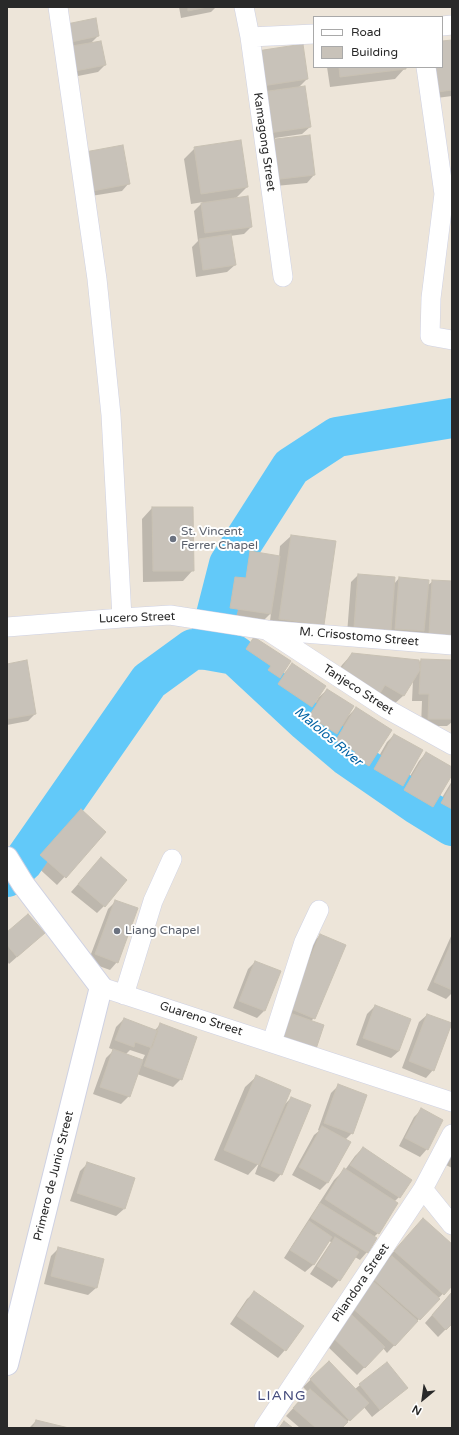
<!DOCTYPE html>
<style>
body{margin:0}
#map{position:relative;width:459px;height:1435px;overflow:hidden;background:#ede5d9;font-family:"Varela Round",sans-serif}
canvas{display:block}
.frame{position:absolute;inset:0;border:8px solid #292929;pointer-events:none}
.legend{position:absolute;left:313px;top:16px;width:130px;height:52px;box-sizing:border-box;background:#fff;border:1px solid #a9a9a9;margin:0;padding:5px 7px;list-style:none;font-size:12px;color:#292929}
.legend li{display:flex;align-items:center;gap:8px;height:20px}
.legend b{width:20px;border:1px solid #a9a9a9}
.north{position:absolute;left:403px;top:1379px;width:40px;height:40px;-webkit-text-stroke:3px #fff;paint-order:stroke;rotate:209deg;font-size:11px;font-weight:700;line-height:16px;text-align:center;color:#292929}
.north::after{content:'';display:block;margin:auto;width:14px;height:18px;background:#292929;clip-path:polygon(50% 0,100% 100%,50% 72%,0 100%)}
</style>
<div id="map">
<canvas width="459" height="1435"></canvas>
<div class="frame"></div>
<ul class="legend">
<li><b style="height:5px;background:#fff"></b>Road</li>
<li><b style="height:11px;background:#c8c2b9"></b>Building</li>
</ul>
<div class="north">N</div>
</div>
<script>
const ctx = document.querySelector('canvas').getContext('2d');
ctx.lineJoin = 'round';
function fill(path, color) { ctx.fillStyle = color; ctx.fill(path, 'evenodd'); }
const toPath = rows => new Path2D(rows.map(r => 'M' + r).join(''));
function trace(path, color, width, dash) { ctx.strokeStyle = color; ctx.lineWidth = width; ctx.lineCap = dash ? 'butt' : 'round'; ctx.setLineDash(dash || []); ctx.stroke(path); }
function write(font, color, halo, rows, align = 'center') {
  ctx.font = font + ' "Varela Round",sans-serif'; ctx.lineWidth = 4; ctx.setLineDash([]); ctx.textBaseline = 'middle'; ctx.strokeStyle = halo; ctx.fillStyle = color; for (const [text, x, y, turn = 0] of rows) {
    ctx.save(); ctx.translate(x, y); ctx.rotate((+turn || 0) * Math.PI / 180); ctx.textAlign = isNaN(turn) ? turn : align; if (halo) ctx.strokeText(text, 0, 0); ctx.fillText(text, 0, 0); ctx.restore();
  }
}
const shadow = toPath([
 [179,7,216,7,211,12,181,18],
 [55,33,98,36,90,44,105,65,98,72,63,79],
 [452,41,452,96,429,99,442,67,442,42],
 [250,59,307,79,298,88,310,127,302,134,275,138,275,140,309,136,314,175,307,183,265,187],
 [327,67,405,67,405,68,395,79,330,87],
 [195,148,247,187,235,199,251,227,244,234,230,236,235,265,227,272,196,277,192,247,198,241,194,211,203,202,191,204,184,159],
 [78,160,129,183,122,191,85,197],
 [152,508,193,570,183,581,143,582,142,519],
 [291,536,323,625,312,635,269,629,271,613,263,621,223,615,228,585,235,578,240,578,243,560,250,552,279,557,280,546],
 [358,575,394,584,399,578,427,586,433,581,452,582,452,646,347,634,351,582],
 [254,638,289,662,279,677,272,685,262,678,264,674,239,657,247,646],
 [352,654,418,663,421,660,452,661,452,722,447,726,421,726,422,701,412,701,413,680,403,696,392,706,331,682,342,665],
 [7,665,35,714,28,721,7,725],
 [293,665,311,706,304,713,272,692,285,672],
 [327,690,346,718,356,708,369,765,361,773,346,764,349,760,329,747,340,730,328,741,302,724,319,697],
 [394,735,402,785,395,793,367,777,387,742],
 [426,753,452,768,452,773,432,807,425,814,397,798,419,761],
 [452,781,452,821,434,811],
 [73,818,105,833,57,885,33,863],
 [101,858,104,906,97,913,71,892],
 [116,901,117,962,110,970,88,962,108,909],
 [7,934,36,940,9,964,7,961],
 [452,934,452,993,446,999,427,990],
 [320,935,314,1018,310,1022,272,1044,310,946],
 [255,962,265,1010,257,1018,233,1008,248,969],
 [375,1006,399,1051,391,1058,356,1045,367,1014],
 [427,1015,433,1070,426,1078,402,1068,419,1022],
 [124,1019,154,1031,161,1024,181,1079,173,1087,137,1074,129,1096,121,1104,93,1094,106,1058,114,1050,109,1048,116,1027],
 [130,1050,145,1055,142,1061,125,1055],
 [256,1077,284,1105,291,1098,281,1174,274,1182,255,1174,259,1163,248,1175,214,1160,245,1087],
 [339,1085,352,1133,345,1140,350,1143,327,1183,320,1190,292,1175,314,1135,319,1131,318,1130,331,1093],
 [421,1110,427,1149,420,1157,399,1146,414,1117],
 [452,1145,452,1168,444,1164],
 [363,1148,399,1197,394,1202,378,1233,374,1237,367,1252,360,1260,355,1257,339,1280,332,1288,310,1274,331,1242,329,1241,313,1265,305,1272,284,1258,334,1180,344,1170,345,1170,355,1156],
 [87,1164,134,1179,124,1209,116,1216,70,1201,80,1171],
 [423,1220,452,1245,452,1284,387,1353,383,1348,357,1375,324,1343,344,1314,385,1264,384,1262],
 [59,1248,103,1260,96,1288,88,1295,44,1284,51,1256],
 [255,1292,285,1350,278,1358,230,1324,247,1299],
 [452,1292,452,1323,438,1337,425,1323],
 [329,1362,355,1389,387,1363,407,1388,372,1417,363,1406,341,1428,300,1428,286,1416,308,1392,303,1387],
 [36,1421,65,1428,29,1428]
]);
const river = toPath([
 [207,650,229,564,291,467,337,437,452,418],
 [7,877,23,862,149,681,193,649,207,650,235,655,307,722,347,756,418,805,452,826]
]);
const building = toPath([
 [188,7,207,7,188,11,188,7],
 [96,18,99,36,66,43,62,25,96,18],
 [452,40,452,90,437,92,433,67,442,67,442,41,452,40],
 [101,41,106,65,70,72,66,47,101,41],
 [303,44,308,79,262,86,257,51,303,44],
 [339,67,406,67,406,69,340,77,339,67],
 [305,86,311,127,268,133,262,92,305,86],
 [310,135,315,175,272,180,267,140,310,135],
 [241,140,248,187,201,194,194,147,241,140],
 [123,145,130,184,92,191,85,152,123,145],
 [248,196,252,227,205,233,201,203,248,196],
 [231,234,236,265,203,270,199,239,231,234],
 [152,507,193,507,194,571,153,571,152,507],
 [291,535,336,541,324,625,279,619,291,535],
 [250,551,280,556,271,614,230,608,235,577,246,578,250,551],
 [358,574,395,577,391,630,354,627,358,574],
 [399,577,429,580,424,631,395,629,399,577],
 [432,580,452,581,452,635,429,634,432,580],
 [254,637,291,661,280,678,268,670,271,666,246,649,254,637],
 [352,653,419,660,420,670,404,696,385,685,379,695,340,671,352,653],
 [421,659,452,660,452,719,428,719,429,694,419,694,421,659],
 [27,660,36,714,7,719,7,664,27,660],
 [292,663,326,686,312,707,278,684,292,663],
 [327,689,354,706,337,734,309,716,327,689],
 [356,707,392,730,369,766,353,756,356,752,336,740,356,707],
 [394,734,423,750,403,786,374,769,394,734],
 [426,752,452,767,452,775,433,807,404,790,426,752],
 [452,784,452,809,441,803,452,784],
 [81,809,106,832,66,878,40,855,81,809],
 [101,857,127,880,105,907,78,884,101,857],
 [115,900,138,908,118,963,95,954,115,900],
 [28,914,45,933,17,957,7,945,7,932,28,914],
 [320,934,346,945,315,1019,289,1008,320,934],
 [452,941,452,990,434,982,452,941],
 [255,961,281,971,265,1011,239,1001,255,961],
 [375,1005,411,1019,399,1051,363,1038,375,1005],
 [287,1012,324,1025,316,1049,278,1037,287,1012],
 [427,1014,452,1023,434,1071,409,1061,427,1014],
 [124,1018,158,1031,152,1048,135,1042,134,1047,115,1040,124,1018],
 [160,1023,197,1037,182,1080,144,1066,160,1023],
 [113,1049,143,1060,130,1097,100,1087,113,1049],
 [256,1075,291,1090,259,1165,224,1150,256,1075],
 [338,1084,367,1095,353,1134,324,1123,338,1084],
 [291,1097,311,1105,282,1175,261,1166,291,1097],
 [421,1108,443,1120,428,1150,405,1138,421,1108],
 [322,1126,351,1142,328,1183,299,1167,322,1126],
 [363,1147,412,1180,400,1198,350,1165,363,1147],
 [87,1162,135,1178,125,1209,77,1193,87,1162],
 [344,1168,398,1203,379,1234,325,1199,344,1168],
 [320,1203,377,1238,368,1253,311,1218,320,1203],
 [423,1218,452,1244,452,1286,444,1295,394,1251,423,1218],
 [309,1221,332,1237,314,1265,290,1250,309,1221],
 [335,1237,359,1252,340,1281,317,1266,335,1237],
 [58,1247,104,1259,97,1288,51,1276,58,1247],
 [392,1256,440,1299,420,1320,372,1278,392,1256],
 [373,1281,418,1321,395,1346,350,1306,373,1281],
 [254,1291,304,1326,286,1351,237,1316,254,1291],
 [452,1292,452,1324,446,1330,432,1315,452,1292],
 [351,1314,385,1347,365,1368,330,1335,351,1314],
 [329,1361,369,1403,350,1421,310,1379,329,1361],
 [387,1362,408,1388,380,1410,359,1384,387,1362],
 [310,1389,348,1422,342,1428,316,1428,293,1408,310,1389],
 [36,1420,69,1428,33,1428,36,1420],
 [284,1421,293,1428,279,1428,284,1421]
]);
const minor = toPath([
 [58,7,97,279,111,415,122,618],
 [244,7,250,37,283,277],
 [442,26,452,25],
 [250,37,314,34],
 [426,67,444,194,431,298,430,336,452,340],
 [7,627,122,618,170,615,267,630,452,645],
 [268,631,387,709,452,745],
 [101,987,452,1102],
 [124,995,153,901,172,859],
 [272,1042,304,942,319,910],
 [423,1189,452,1225],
 [264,1428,423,1189,452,1134]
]);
const tertiary = toPath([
 [7,858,23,884,101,987,7,1364]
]);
const markers = [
 [173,539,4,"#6b7280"],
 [117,931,4,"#6b7280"]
];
const streetNames = [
 ["Kamagong Street",264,142,82],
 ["Lucero Street",137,618,-2],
 ["M. Crisostomo Street",359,637,5],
 ["Tanjeco Street",358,690,33],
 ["Guareno Street",201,1019,18],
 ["Primero de Junio Street",54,1176,-76],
 ["Pilandora Street",361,1283,-56]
];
const worshipNames = [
 ["St. Vincent",181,532],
 ["Ferrer Chapel",181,546],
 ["Liang Chapel",125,931]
];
const waterNames = [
 ["Malolos River",328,737,40]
];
const quarterNames = [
 ["LIANG",282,1396]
];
fill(shadow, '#0003');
trace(river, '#62c9f9', 40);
fill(building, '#c8c2b9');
trace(building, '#c8c1b3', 1);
trace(minor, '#ced1e3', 20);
trace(tertiary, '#ced1e3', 24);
trace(minor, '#fff', 19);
trace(tertiary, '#fff', 22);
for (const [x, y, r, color] of markers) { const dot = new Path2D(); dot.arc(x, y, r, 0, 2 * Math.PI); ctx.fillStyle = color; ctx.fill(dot); trace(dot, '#fff', 1.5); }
write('12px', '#292929', '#fff', streetNames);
write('12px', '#5b616d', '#fff', worshipNames, 'left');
write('italic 13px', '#0263a4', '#fff', waterNames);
ctx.letterSpacing = '1px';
write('14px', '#454c7d', '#fff', quarterNames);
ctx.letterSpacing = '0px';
</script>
